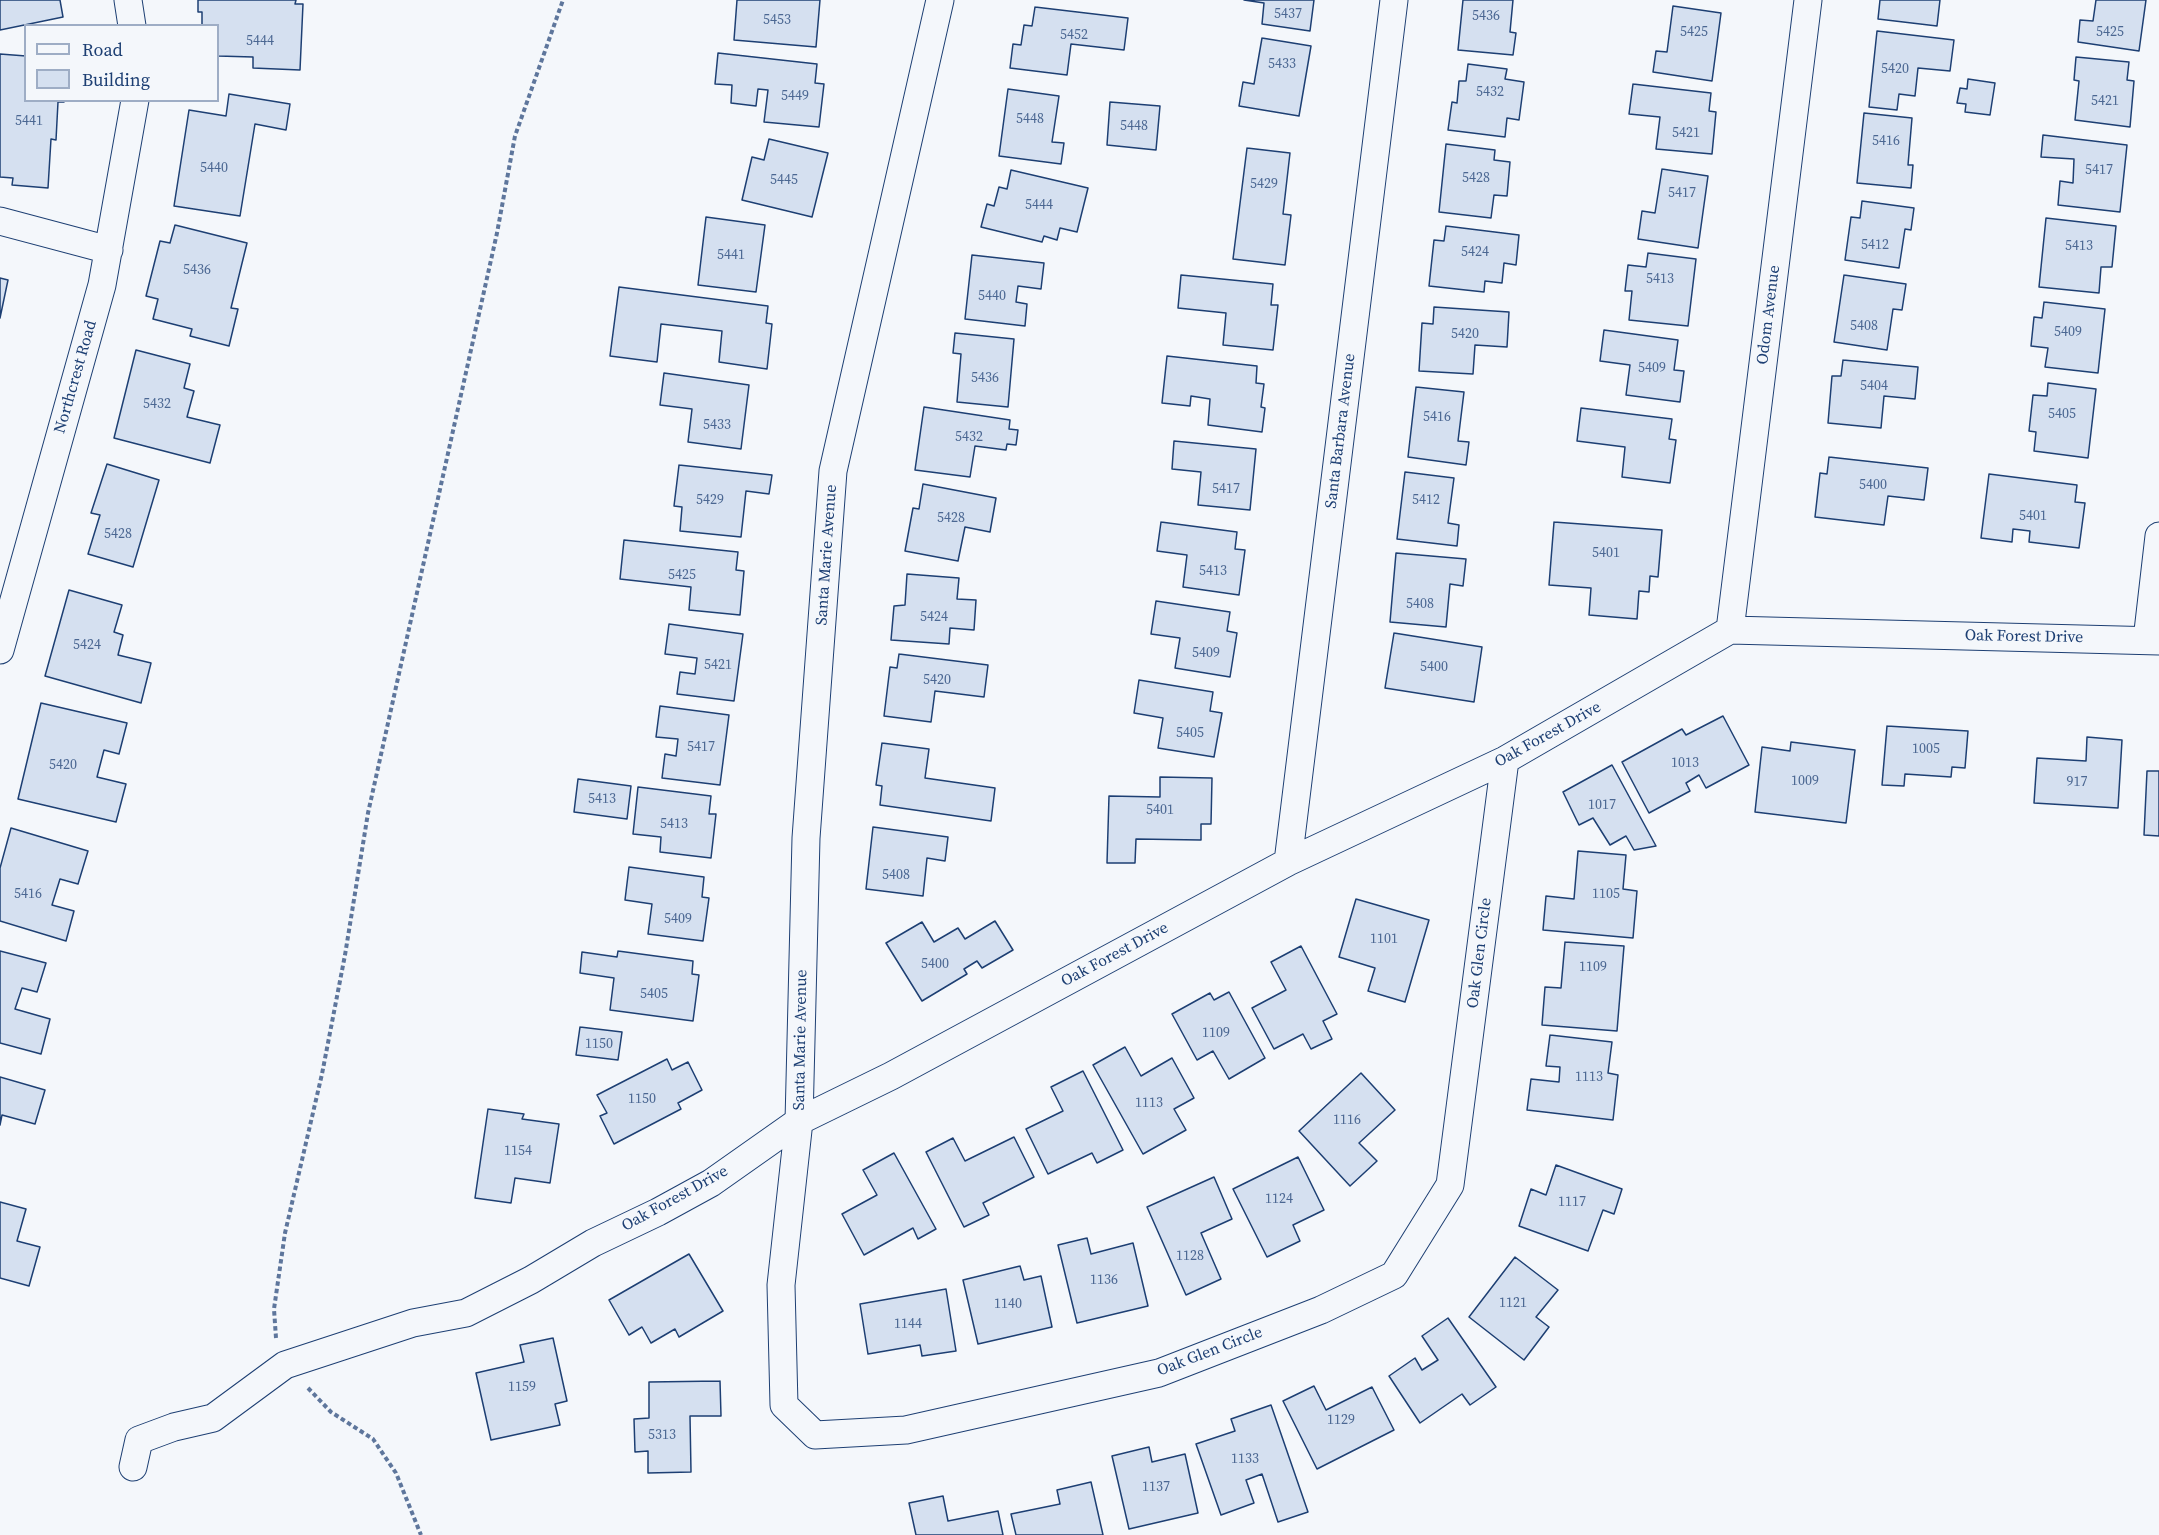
<!DOCTYPE html>
<style>
body{margin:0}
#map{position:relative;width:2159px;height:1535px;overflow:hidden;background:#f4f7fb;font-family:"Source Serif 4",serif}
canvas{display:block}
.legend{position:absolute;left:24px;top:24px;width:195px;height:78px;box-sizing:border-box;background:#f4f7fb;border:2px solid #9eadc5;margin:0;padding:8px 10px;list-style:none;font-size:18px;color:#1d3f73}
.legend li{display:flex;align-items:center;gap:12px;height:30px}
.legend b{width:30px;border:2px solid #9eadc5}
</style>
<div id="map">
<canvas width="2159" height="1535"></canvas>
<ul class="legend">
<li><b style="height:8px;background:#f4f7fb"></b>Road</li>
<li><b style="height:16px;background:#d5e0f0"></b>Building</li>
</ul>
</div>
<script>
const ctx = document.querySelector('canvas').getContext('2d');
ctx.lineJoin = 'round';
function fill(path, color) { ctx.fillStyle = color; ctx.fill(path, 'evenodd'); }
const toPath = rows => new Path2D(rows.map(r => 'M' + r).join(''));
function trace(path, color, width, dash) { ctx.strokeStyle = color; ctx.lineWidth = width; ctx.lineCap = dash ? 'butt' : 'round'; ctx.setLineDash(dash || []); ctx.stroke(path); }
function write(font, color, halo, rows, align = 'center') {
  ctx.font = font + ' "Source Serif 4",serif'; ctx.lineWidth = 4.5; ctx.setLineDash([]); ctx.textBaseline = 'middle'; ctx.strokeStyle = halo; ctx.fillStyle = color; for (const [text, x, y, turn = 0] of rows) {
    ctx.save(); ctx.translate(x, y); ctx.rotate((+turn || 0) * Math.PI / 180); ctx.textAlign = isNaN(turn) ? turn : align; if (halo) ctx.strokeText(text, 0, 0); ctx.fillText(text, 0, 0); ctx.restore();
  }
}
const building = toPath([
 [0,0,60,0,63,17,0,30,0,0],
 [198,0,296,0,295,4,303,4,300,70,253,68,253,57,218,56,218,26,202,26,202,12,198,12,198,0],
 [737,0,820,0,816,47,734,40,737,0],
 [1244,0,1314,0,1310,31,1262,24,1264,3,1244,0],
 [1463,0,1513,0,1510,32,1516,33,1513,55,1458,50,1463,0],
 [1880,0,1940,0,1937,26,1878,19,1880,0],
 [2096,0,2146,0,2139,51,2078,42,2080,20,2093,21,2096,0],
 [1673,6,1721,13,1712,81,1653,72,1656,51,1667,52,1673,6],
 [1035,7,1128,18,1124,50,1071,44,1067,75,1010,68,1013,44,1021,45,1024,25,1032,26,1035,7],
 [1877,31,1954,40,1950,71,1918,68,1915,96,1899,94,1897,110,1869,107,1877,31],
 [1262,38,1311,46,1299,116,1239,106,1243,82,1254,84,1262,38],
 [718,53,817,64,815,83,824,84,819,127,764,122,768,90,758,89,756,106,731,103,732,85,715,84,718,53],
 [0,54,26,56,26,100,64,100,64,102,58,102,56,140,51,139,48,188,12,185,13,178,0,177,0,54],
 [2076,57,2129,62,2127,80,2134,81,2130,127,2075,120,2079,81,2074,80,2076,57],
 [1468,64,1507,69,1505,79,1524,82,1519,120,1507,118,1505,137,1448,130,1452,102,1457,103,1459,81,1466,81,1468,64],
 [1968,79,1995,83,1990,115,1965,112,1966,104,1957,103,1960,88,1967,89,1968,79],
 [1633,84,1711,93,1709,111,1716,112,1712,154,1656,149,1660,117,1629,114,1633,84],
 [1008,89,1059,96,1052,142,1064,143,1061,164,999,156,1008,89],
 [229,94,290,104,286,130,255,124,240,216,174,206,189,110,226,116,229,94],
 [1110,102,1160,106,1156,150,1107,145,1110,102],
 [1864,113,1912,118,1908,165,1913,165,1911,188,1857,183,1864,113],
 [2043,135,2127,145,2120,212,2058,205,2060,181,2073,183,2074,159,2041,157,2043,135],
 [769,139,828,153,812,217,742,200,752,157,764,160,769,139],
 [1446,144,1495,150,1494,160,1510,162,1507,196,1494,195,1491,218,1439,212,1446,144],
 [1247,148,1290,153,1283,214,1291,215,1285,265,1233,259,1247,148],
 [1662,169,1708,176,1698,248,1638,239,1642,211,1655,213,1662,169],
 [1011,170,1088,188,1077,232,1060,228,1057,240,1044,236,1042,242,981,227,987,204,994,206,999,187,1007,189,1011,170],
 [1862,201,1914,208,1911,230,1905,229,1899,268,1845,260,1851,217,1860,218,1862,201],
 [706,217,765,225,756,292,698,285,706,217],
 [2046,218,2116,226,2112,267,2101,267,2099,293,2039,287,2046,218],
 [175,225,247,243,231,308,238,309,229,346,190,336,192,329,153,319,158,299,146,296,160,241,170,243,175,225],
 [1446,226,1519,235,1516,265,1504,263,1502,283,1485,281,1484,292,1429,286,1434,240,1444,241,1446,226],
 [1648,253,1696,259,1688,326,1629,320,1632,291,1625,291,1628,265,1646,267,1648,253],
 [972,255,1044,263,1041,289,1018,286,1016,302,1027,304,1025,326,965,319,972,255],
 [1181,275,1273,284,1271,305,1278,305,1273,350,1223,345,1226,313,1178,308,1181,275],
 [1844,275,1906,284,1902,310,1893,309,1887,350,1834,342,1844,275],
 [0,278,8,280,0,318,0,278],
 [619,287,768,306,766,323,772,324,767,369,719,362,722,331,661,324,657,362,610,356,619,287],
 [2044,302,2105,309,2098,373,2045,367,2048,348,2031,346,2034,317,2042,318,2044,302],
 [1434,307,1509,312,1507,347,1475,345,1473,374,1419,371,1422,323,1433,324,1434,307],
 [1604,330,1678,340,1674,370,1684,371,1680,402,1626,395,1630,365,1600,361,1604,330],
 [955,333,1014,339,1008,407,957,402,961,354,953,353,955,333],
 [136,350,190,364,184,388,194,391,187,417,220,425,210,463,114,438,136,350],
 [1167,356,1257,366,1256,383,1264,384,1261,407,1265,408,1262,432,1208,425,1210,399,1191,396,1190,406,1162,403,1167,356],
 [1843,360,1918,367,1915,399,1884,396,1881,428,1828,423,1832,376,1841,376,1843,360],
 [664,373,749,385,741,449,688,442,692,409,660,405,664,373],
 [2048,383,2096,389,2088,458,2034,451,2036,432,2029,431,2033,395,2047,396,2048,383],
 [1416,387,1464,392,1458,441,1469,442,1466,465,1408,457,1416,387],
 [924,407,1010,420,1009,429,1018,430,1016,445,1007,444,1006,450,975,446,970,477,915,470,924,407],
 [1581,408,1672,419,1669,439,1676,440,1670,483,1622,477,1625,447,1577,441,1581,408],
 [1174,441,1256,449,1250,510,1198,505,1201,472,1172,469,1174,441],
 [1829,457,1928,468,1924,500,1888,496,1884,525,1815,517,1820,473,1827,474,1829,457],
 [107,464,159,480,133,567,88,554,100,515,91,513,107,464],
 [679,465,772,475,769,494,746,491,741,537,680,531,682,507,674,506,679,465],
 [1405,472,1454,478,1448,523,1459,525,1457,546,1397,539,1405,472],
 [1989,474,2077,485,2075,502,2085,503,2079,548,2029,542,2030,531,2013,529,2012,542,1981,538,1989,474],
 [923,484,996,498,990,532,965,527,958,561,905,551,913,508,919,509,923,484],
 [1161,522,1237,532,1235,549,1245,550,1239,595,1183,587,1187,555,1157,551,1161,522],
 [1554,522,1662,530,1658,577,1650,576,1649,592,1639,591,1637,619,1589,615,1591,588,1549,585,1554,522],
 [624,540,738,552,736,570,744,571,740,615,689,610,691,587,620,579,624,540],
 [1396,553,1466,559,1463,586,1450,584,1446,627,1390,622,1396,553],
 [907,574,959,578,957,599,976,600,974,630,950,628,949,644,891,640,894,606,905,605,907,574],
 [69,590,122,605,114,632,123,635,118,655,151,663,141,703,45,676,69,590],
 [1156,601,1230,612,1227,631,1237,633,1230,677,1175,668,1180,638,1151,634,1156,601],
 [669,624,743,634,734,701,677,694,680,672,695,674,697,658,665,654,669,624],
 [1394,633,1482,647,1474,702,1385,688,1394,633],
 [899,654,988,665,984,697,935,691,931,722,884,716,890,667,897,668,899,654],
 [1139,680,1213,692,1210,711,1222,713,1214,757,1158,748,1163,718,1134,713,1139,680],
 [41,703,127,723,119,754,104,750,97,777,126,784,116,822,18,799,41,703],
 [660,706,729,715,720,785,662,778,665,754,676,756,678,739,656,737,660,706],
 [1723,716,1749,765,1706,788,1699,775,1686,783,1690,791,1649,813,1622,762,1682,729,1686,735,1723,716],
 [1887,726,1968,731,1965,768,1952,767,1951,777,1905,774,1904,786,1882,785,1887,726],
 [2087,737,2122,740,2118,808,2034,803,2037,758,2086,761,2087,737],
 [1791,742,1855,750,1846,823,1755,812,1762,747,1790,751,1791,742],
 [882,743,929,749,925,778,995,788,991,821,880,805,882,786,876,785,882,743],
 [1612,765,1656,846,1634,850,1626,836,1610,845,1593,818,1579,825,1563,792,1612,765],
 [2147,771,2159,771,2159,836,2144,835,2147,771],
 [1160,777,1212,778,1211,824,1201,824,1201,840,1136,839,1135,863,1107,863,1109,796,1160,797,1160,777],
 [578,779,631,786,627,819,574,812,578,779],
 [638,787,711,796,709,814,716,814,711,858,660,852,661,837,633,834,638,787],
 [873,827,948,837,945,861,927,858,923,896,866,889,873,827],
 [11,828,88,851,78,884,60,879,52,905,74,911,66,941,0,921,0,868,11,828],
 [1578,851,1626,855,1623,889,1637,891,1633,938,1543,930,1546,896,1574,899,1578,851],
 [629,867,704,877,702,897,709,898,703,941,648,934,652,904,625,900,629,867],
 [1356,899,1429,920,1405,1002,1368,991,1375,968,1339,957,1356,899],
 [995,921,1013,950,982,968,977,961,964,969,967,974,922,1001,886,943,922,922,934,942,958,928,965,939,995,921],
 [1565,942,1624,946,1617,1031,1542,1025,1545,987,1561,988,1565,942],
 [1301,946,1337,1014,1323,1021,1332,1039,1311,1049,1303,1034,1274,1049,1252,1008,1286,990,1271,962,1301,946],
 [0,951,46,963,37,992,22,988,15,1009,50,1019,41,1054,0,1043,0,951],
 [618,951,693,961,692,974,699,975,693,1021,610,1010,614,978,580,973,582,952,617,957,618,951],
 [1229,992,1265,1058,1229,1079,1213,1051,1197,1060,1172,1014,1210,993,1214,1000,1229,992],
 [580,1027,622,1032,618,1060,576,1055,580,1027],
 [1550,1035,1612,1042,1608,1073,1618,1075,1613,1120,1527,1110,1531,1079,1559,1082,1560,1067,1546,1066,1550,1035],
 [1125,1047,1141,1076,1172,1058,1194,1098,1174,1109,1186,1130,1143,1154,1093,1065,1125,1047],
 [667,1059,672,1070,688,1062,702,1090,678,1103,681,1109,614,1144,600,1116,607,1113,597,1095,667,1059],
 [1083,1071,1123,1150,1097,1163,1092,1153,1048,1174,1026,1129,1063,1111,1051,1087,1083,1071],
 [1361,1073,1395,1110,1359,1143,1377,1161,1350,1186,1299,1131,1361,1073],
 [0,1077,45,1090,35,1124,2,1115,0,1125,0,1077],
 [488,1109,524,1114,522,1119,559,1124,550,1183,515,1178,511,1203,475,1198,488,1109],
 [1014,1137,1034,1177,983,1203,989,1215,964,1227,926,1152,953,1138,965,1161,1014,1137],
 [894,1153,936,1229,918,1239,913,1228,864,1255,842,1214,877,1195,863,1170,894,1153],
 [1298,1157,1324,1210,1293,1225,1300,1241,1267,1257,1233,1189,1298,1157],
 [1556,1165,1622,1189,1614,1214,1603,1210,1588,1251,1519,1226,1531,1189,1546,1195,1556,1165],
 [1214,1177,1232,1219,1201,1233,1221,1279,1186,1295,1147,1207,1214,1177],
 [0,1202,26,1209,17,1241,40,1247,29,1286,0,1278,0,1202],
 [1087,1238,1091,1254,1133,1243,1148,1306,1077,1323,1058,1245,1087,1238],
 [689,1254,723,1311,679,1337,675,1329,651,1343,642,1327,629,1335,609,1300,689,1254],
 [1515,1257,1558,1290,1536,1317,1549,1327,1524,1360,1469,1317,1515,1257],
 [1020,1266,1024,1280,1041,1276,1052,1327,978,1344,963,1280,1020,1266],
 [946,1289,956,1351,922,1356,920,1345,868,1354,860,1304,946,1289],
 [1448,1318,1496,1387,1470,1405,1462,1394,1420,1423,1389,1376,1415,1358,1422,1370,1438,1360,1422,1336,1448,1318],
 [553,1338,567,1401,555,1404,560,1425,491,1440,476,1373,524,1362,520,1345,553,1338],
 [720,1381,721,1416,690,1416,691,1472,648,1473,648,1451,635,1452,634,1419,649,1418,649,1382,720,1381],
 [1314,1386,1326,1410,1372,1387,1394,1430,1317,1469,1283,1401,1314,1386],
 [1271,1405,1308,1512,1278,1522,1262,1474,1246,1480,1254,1503,1221,1515,1196,1444,1235,1431,1231,1419,1271,1405],
 [1149,1447,1152,1462,1185,1454,1198,1513,1129,1529,1112,1456,1149,1447],
 [1091,1482,1103,1535,1016,1535,1011,1514,1060,1504,1057,1490,1091,1482],
 [943,1496,948,1521,998,1511,1003,1535,916,1535,909,1503,943,1496]
]);
const path = toPath([
 [276,1338,274,1309,285,1233,322,1074,345,955,368,813,497,233,515,136,563,0],
 [308,1388,331,1412,373,1439,396,1473,421,1535]
]);
const street = toPath([
 [128,0,132,26],
 [940,0,833,471,806,838,799,1121,781,1285,784,1405,815,1435,906,1430,1159,1373,1321,1310,1394,1275,1450,1185,1505,760],
 [0,221,109,250],
 [1730,630,1808,0],
 [2147,640,2159,536],
 [0,650,102,285,135,100],
 [1288,862,1394,0],
 [133,1467,139,1440,174,1427,213,1418,285,1365,413,1323,466,1313,531,1280,593,1243,658,1212,711,1183,799,1121,891,1076,1288,862,1505,760,1730,630,2159,641]
]);
const numberNames = [
 ["5437",1288,14],
 ["5436",1486,16],
 ["5453",777,20],
 ["5425",1694,32],
 ["5425",2110,32],
 ["5452",1074,35],
 ["5444",260,41],
 ["5433",1282,64],
 ["5420",1895,69],
 ["5432",1490,92],
 ["5449",795,96],
 ["5421",2105,101],
 ["5448",1030,119],
 ["5441",29,121],
 ["5448",1134,126],
 ["5421",1686,133],
 ["5416",1886,141],
 ["5440",214,168],
 ["5417",2099,170],
 ["5428",1476,178],
 ["5445",784,180],
 ["5429",1264,184],
 ["5417",1682,193],
 ["5444",1039,205],
 ["5412",1875,245],
 ["5413",2079,246],
 ["5424",1475,252],
 ["5441",731,255],
 ["5436",197,270],
 ["5413",1660,279],
 ["5440",992,296],
 ["5408",1864,326],
 ["5409",2068,332],
 ["5420",1465,334],
 ["5409",1652,368],
 ["5436",985,378],
 ["5404",1874,386],
 ["5432",157,404],
 ["5405",2062,414],
 ["5416",1437,417],
 ["5433",717,425],
 ["5432",969,437],
 ["5400",1873,485],
 ["5417",1226,489],
 ["5429",710,500],
 ["5412",1426,500],
 ["5401",2033,516],
 ["5428",951,518],
 ["5428",118,534],
 ["5401",1606,553],
 ["5413",1213,571],
 ["5425",682,575],
 ["5408",1420,604],
 ["5424",934,617],
 ["5424",87,645],
 ["5409",1206,653],
 ["5421",718,665],
 ["5400",1434,667],
 ["5420",937,680],
 ["5405",1190,733],
 ["5417",701,747],
 ["1005",1926,749],
 ["1013",1685,763],
 ["5420",63,765],
 ["1009",1805,781],
 ["917",2077,782],
 ["5413",602,799],
 ["1017",1602,805],
 ["5401",1160,810],
 ["5413",674,824],
 ["5408",896,875],
 ["5416",28,894],
 ["1105",1606,894],
 ["5409",678,919],
 ["1101",1384,939],
 ["5400",935,964],
 ["1109",1593,967],
 ["5405",654,994],
 ["1109",1216,1033],
 ["1150",599,1044],
 ["1113",1589,1077],
 ["1150",642,1099],
 ["1113",1149,1103],
 ["1116",1347,1120],
 ["1154",518,1151],
 ["1124",1279,1199],
 ["1117",1572,1202],
 ["1128",1190,1256],
 ["1136",1104,1280],
 ["1121",1513,1303],
 ["1140",1008,1304],
 ["1144",908,1324],
 ["1159",522,1387],
 ["1129",1341,1420],
 ["5313",662,1435],
 ["1133",1245,1459],
 ["1137",1156,1487]
];
const streetNames = [
 ["Odom Avenue",1769,315,-83],
 ["Northcrest Road",76,377,-74],
 ["Santa Barbara Avenue",1341,431,-83],
 ["Santa Marie Avenue",827,555,-86],
 ["Oak Forest Drive",2024,637,1],
 ["Oak Forest Drive",1548,735,-29],
 ["Oak Glen Circle",1480,953,-83],
 ["Oak Forest Drive",1115,955,-28],
 ["Santa Marie Avenue",801,1040,-89],
 ["Oak Forest Drive",675,1199,-29],
 ["Oak Glen Circle",1210,1352,-21]
];
fill(building, '#d5e0f0');
trace(building, '#1d3f73', 1.5);
trace(street, '#1d3f73', 29);
trace(path, '#5e769c', 4, [4.5, 3]);
trace(street, '#f4f7fb', 27);
write('14px', '#4b6792', null, numberNames);
write('16px', '#1d3f73', '#f4f7fb', streetNames);
</script>
